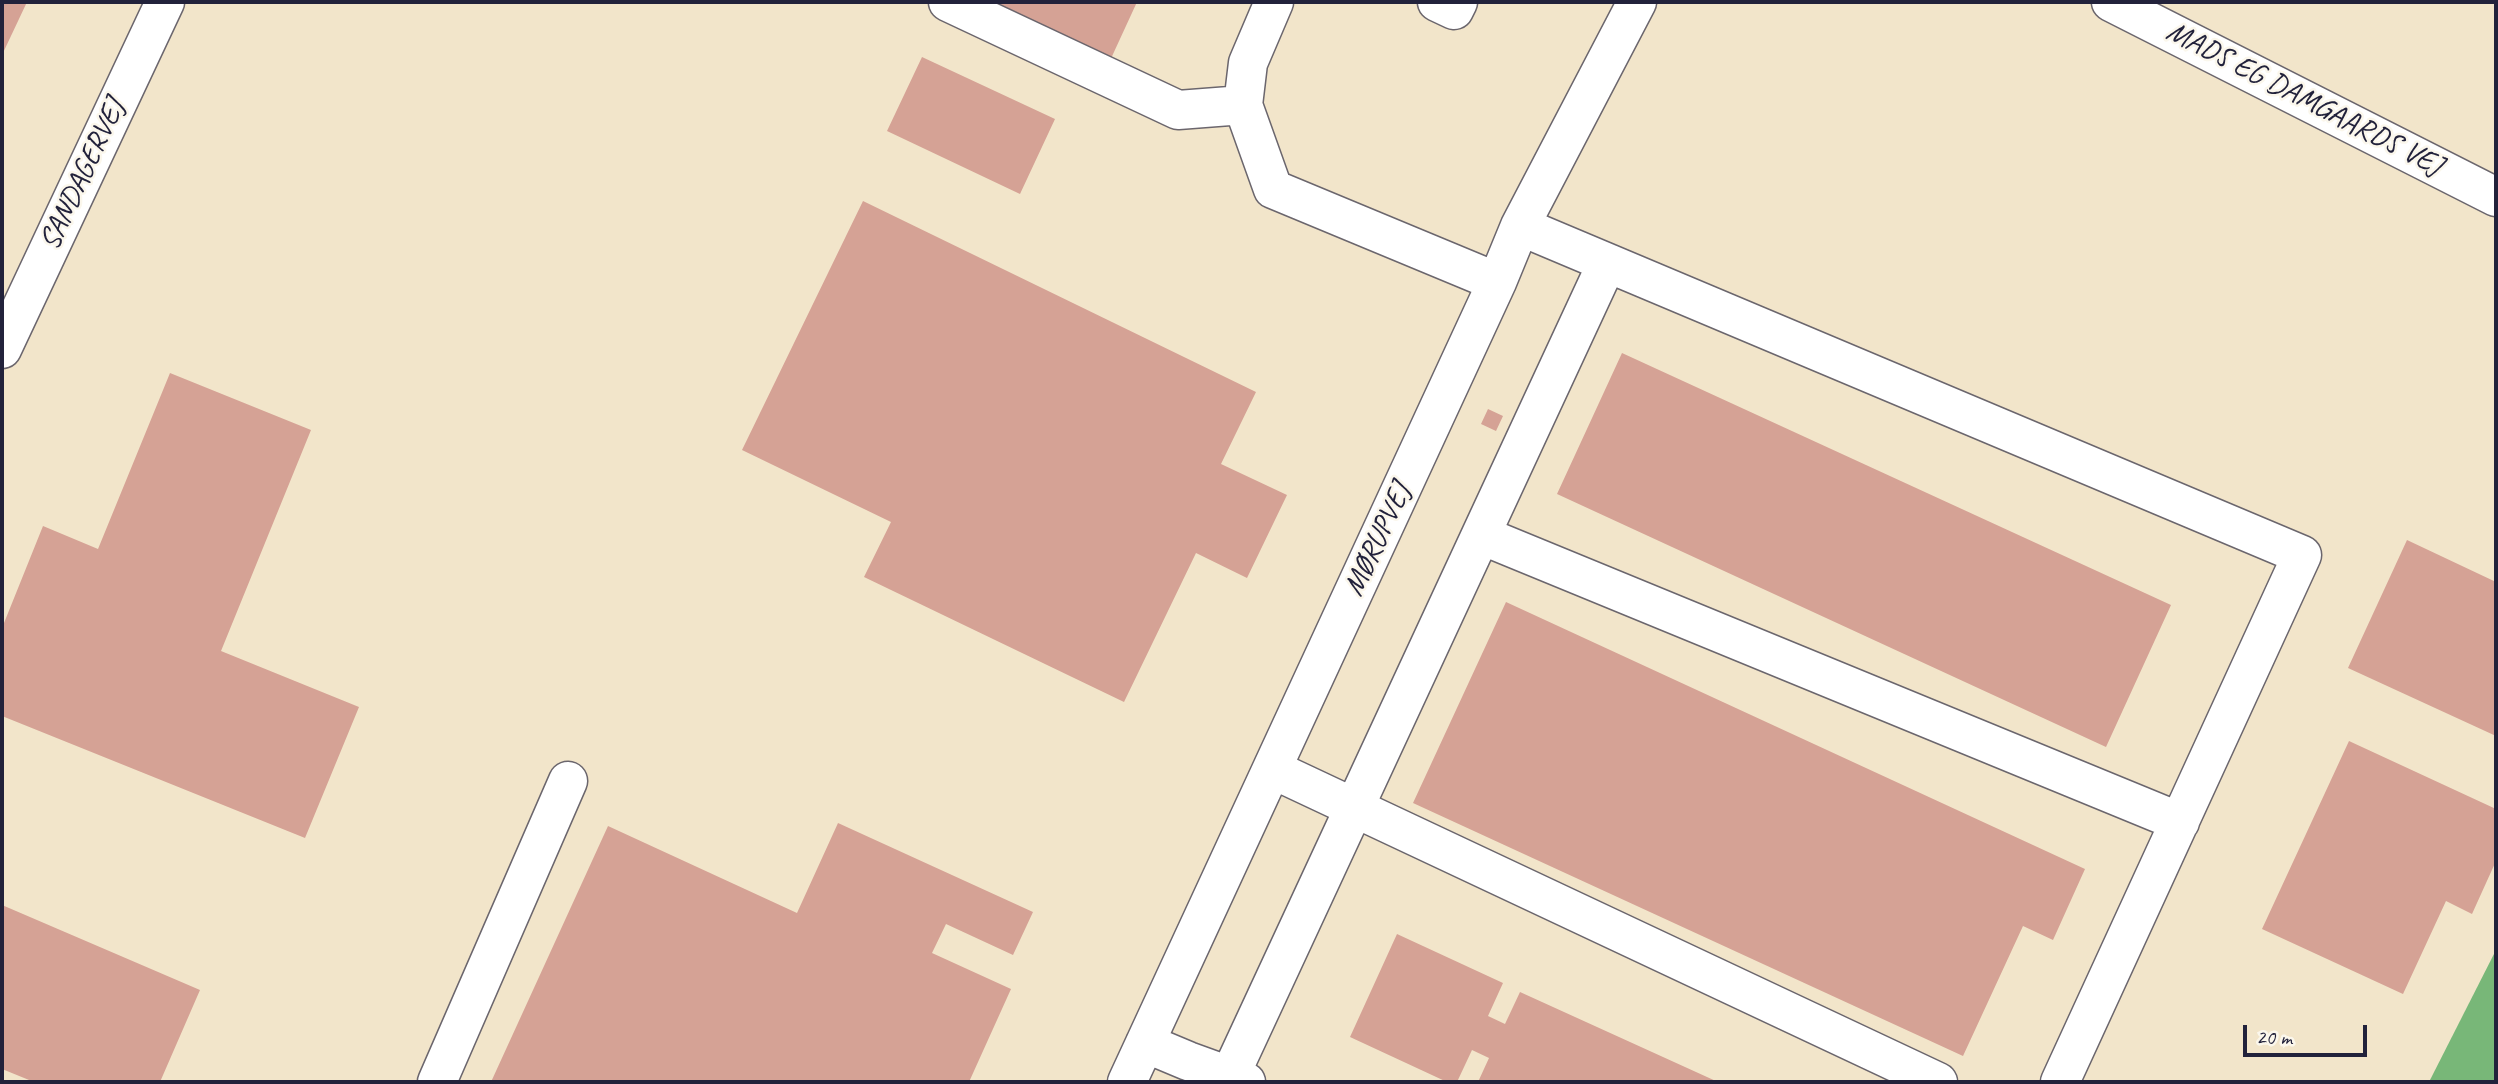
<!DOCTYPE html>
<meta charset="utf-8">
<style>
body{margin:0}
#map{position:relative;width:2498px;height:1084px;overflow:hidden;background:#f2e5ca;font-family:Caveat,sans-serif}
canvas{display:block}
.frame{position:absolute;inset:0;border:4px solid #22223b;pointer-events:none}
.scale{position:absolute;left:2243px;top:1025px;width:124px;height:32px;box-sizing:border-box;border:4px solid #22223b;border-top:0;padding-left:9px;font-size:21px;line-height:24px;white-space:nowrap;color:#22223b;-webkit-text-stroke:5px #fbf7ec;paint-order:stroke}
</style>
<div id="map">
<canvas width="2498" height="1084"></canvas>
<div class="frame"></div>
<div class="scale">20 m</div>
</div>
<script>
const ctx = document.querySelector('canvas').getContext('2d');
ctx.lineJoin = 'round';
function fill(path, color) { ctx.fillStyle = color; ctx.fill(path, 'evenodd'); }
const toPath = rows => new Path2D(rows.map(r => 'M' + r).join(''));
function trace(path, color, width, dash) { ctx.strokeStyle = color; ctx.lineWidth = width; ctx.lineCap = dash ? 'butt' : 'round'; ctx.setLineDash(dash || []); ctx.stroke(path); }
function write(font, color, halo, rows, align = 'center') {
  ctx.font = font + ' Caveat,sans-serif'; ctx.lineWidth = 5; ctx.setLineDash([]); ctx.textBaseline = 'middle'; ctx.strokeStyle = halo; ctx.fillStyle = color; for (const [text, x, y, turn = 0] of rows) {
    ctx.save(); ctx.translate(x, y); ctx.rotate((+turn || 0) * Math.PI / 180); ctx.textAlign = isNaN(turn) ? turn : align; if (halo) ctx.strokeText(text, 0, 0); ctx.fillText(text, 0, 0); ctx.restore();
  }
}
const forest = toPath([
 [2496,950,2496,1082,2429,1082]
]);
const building = toPath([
 [2,2,27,2,2,55],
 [970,2,1137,2,1108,65],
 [922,57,1055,119,1020,194,887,131],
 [863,201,1256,392,1221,464,1287,495,1247,578,1196,553,1124,702,864,577,891,522,742,450],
 [1622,353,2171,605,2106,747,1557,494],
 [170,373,311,430,221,651,359,707,305,838,2,716,2,628,43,526,98,549],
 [1488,409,1503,416,1496,431,1481,424],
 [2407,540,2496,582,2496,736,2348,668],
 [1506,602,2085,869,2053,940,2023,926,1963,1056,1413,803],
 [2349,741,2496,809,2496,861,2472,914,2446,901,2403,994,2262,929],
 [838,823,1033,912,1013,955,946,924,932,953,1011,989,969,1082,491,1082,608,826,797,913],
 [2,905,200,990,160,1082,34,1082,2,1069],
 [1397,934,1503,983,1488,1016,1505,1024,1520,992,1718,1082,1478,1082,1489,1058,1472,1050,1457,1082,1447,1082,1350,1037]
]);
const minor = toPath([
 [948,2,1178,110,1243,105],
 [1274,2,1248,63,1243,105,1273,189,1497,282],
 [1437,2,1454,10,1458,2],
 [2111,2,2496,197],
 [1520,226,2302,555,2060,1082],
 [2,349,165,2],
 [1481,535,2180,822],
 [1272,769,1938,1082],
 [1145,1043,1188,1061,1246,1082],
 [437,1082,568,781],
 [1127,1082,1497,282,1520,226,1637,2],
 [1227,1082,1607,263]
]);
const streetNames = [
 ["MADS EG DAMGAARDS VEJ",2304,99,27],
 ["SANDAGERVEJ",83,175,-65],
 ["MØRUPVEJ",1378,540,-65]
];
fill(forest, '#78b778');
fill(building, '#d5a295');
trace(minor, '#6b666d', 41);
trace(minor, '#fff', 38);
write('30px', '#22223b', '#fbf7ec', streetNames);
</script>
